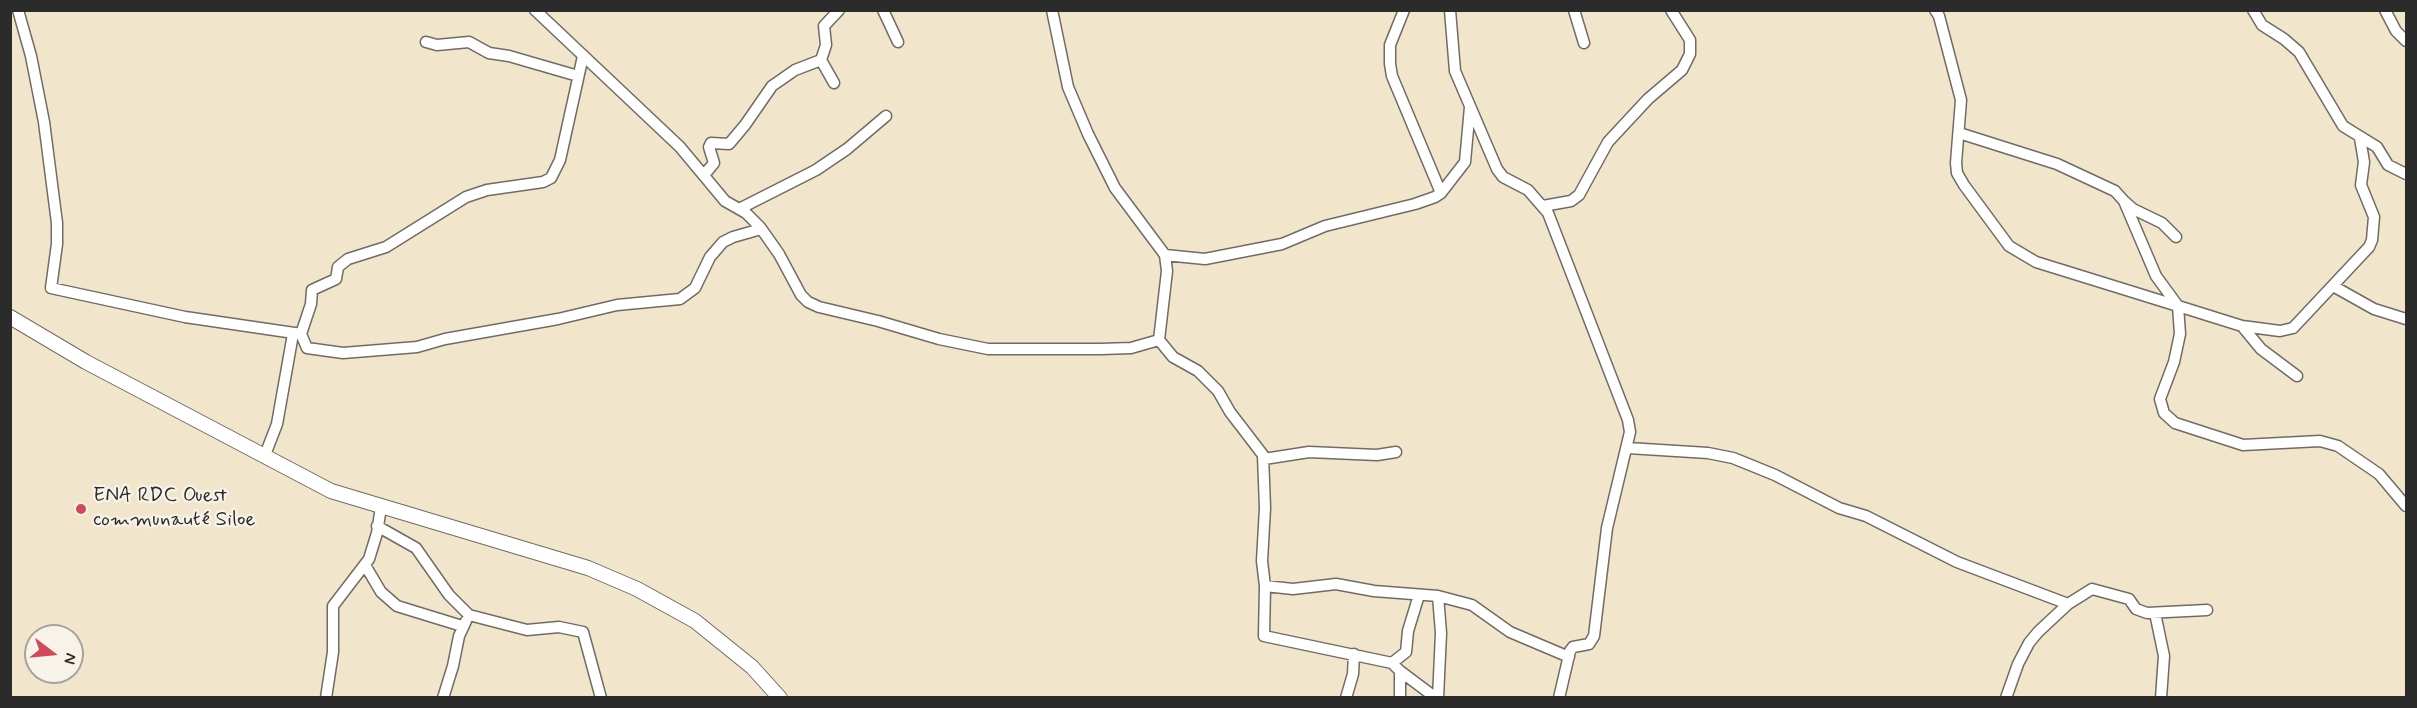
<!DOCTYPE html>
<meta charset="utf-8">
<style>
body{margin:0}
#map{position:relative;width:2417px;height:708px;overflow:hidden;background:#f1e5cc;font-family:Mynerve,sans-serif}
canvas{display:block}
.frame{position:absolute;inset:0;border:12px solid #2b2b2b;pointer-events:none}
.north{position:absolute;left:24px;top:624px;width:60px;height:60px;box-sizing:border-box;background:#f7f3e8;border:2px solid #a5a39c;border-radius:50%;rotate:106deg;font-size:16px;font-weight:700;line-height:24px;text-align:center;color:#2b2b2b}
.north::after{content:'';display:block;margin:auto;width:21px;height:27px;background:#d1495b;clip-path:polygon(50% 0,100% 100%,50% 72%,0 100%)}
</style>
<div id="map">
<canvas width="2417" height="708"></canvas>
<div class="frame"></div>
<div class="north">N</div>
</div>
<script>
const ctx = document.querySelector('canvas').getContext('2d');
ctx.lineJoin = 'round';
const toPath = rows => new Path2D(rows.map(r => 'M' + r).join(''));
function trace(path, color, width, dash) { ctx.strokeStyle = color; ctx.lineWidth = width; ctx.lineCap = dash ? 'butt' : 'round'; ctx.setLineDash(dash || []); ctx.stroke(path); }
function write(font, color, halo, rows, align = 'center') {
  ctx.font = font + ' Mynerve,sans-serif'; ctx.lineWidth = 4.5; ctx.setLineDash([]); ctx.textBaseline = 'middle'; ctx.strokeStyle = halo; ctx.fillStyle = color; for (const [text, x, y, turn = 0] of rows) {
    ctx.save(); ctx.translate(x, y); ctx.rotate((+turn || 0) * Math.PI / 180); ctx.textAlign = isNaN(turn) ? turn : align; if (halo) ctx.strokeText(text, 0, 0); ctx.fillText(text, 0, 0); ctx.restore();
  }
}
const minor = toPath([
 [18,10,31,56,44,122,57,223,57,244,51,288,185,317,301,334,307,348,343,353,417,347,445,339,558,319,617,305,680,299,695,288,710,257,723,242,733,237,761,229],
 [535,10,680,147,725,201,746,213,760,227,779,254,801,295,808,302,819,307,878,321,939,339,988,349,1101,349,1131,348,1159,340],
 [883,10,898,42],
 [1052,10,1068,87,1088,134,1115,188,1165,255,1167,271,1159,340,1173,357,1198,371,1218,391,1230,412,1263,455,1265,508,1262,561,1265,586,1264,636,1392,663,1400,671,1400,698],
 [1404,10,1390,45,1390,64,1392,76,1441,193],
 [1450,10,1455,71,1497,169,1503,177,1528,190,1548,213,1628,420,1630,432,1607,528,1594,636,1589,644,1573,647,1570,651,1559,698],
 [1574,10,1584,43],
 [1935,10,1939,16,1961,100,1956,163,1957,173,1964,185,2009,246,2036,262,2178,306,2180,334,2174,362,2160,399,2164,413,2175,423,2243,445,2320,441,2338,446,2379,474,2406,506],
 [2253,10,2262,25,2284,39,2299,52,2343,126,2377,147,2388,165,2406,174],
 [2385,10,2396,31,2406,41],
 [426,42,437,45,469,42,489,53,509,56,578,76],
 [834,83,821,60,826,45,824,26,839,10],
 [1959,133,2057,164,2115,191,2124,201,2156,276,2178,306,2242,326,2261,349,2297,376],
 [704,175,714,163,709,147,711,143,729,144,745,125,772,86,795,70,821,60],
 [2124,201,2133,209,2162,223,2176,237],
 [1543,206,1571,201,1579,195,1608,142,1648,99,1682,70,1690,54,1690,40,1671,10],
 [739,209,816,170,847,149,886,116],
 [1165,255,1205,259,1282,244,1325,226,1415,204,1435,197,1441,193,1465,162,1470,107],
 [2333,286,2374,309,2406,319],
 [2242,326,2280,331,2293,328,2369,247,2372,240,2374,217,2361,185,2364,162,2360,138],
 [301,334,311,304,312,290,336,279,338,267,348,259,386,247,466,197,487,190,543,182,551,178,560,160,583,56],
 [1628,448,1708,453,1733,458,1775,475,1839,508,1866,516,1957,562,2068,604,2038,632,2029,643,2018,664,2006,698],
 [265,455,277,424,293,334],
 [1264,459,1309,452,1377,455,1396,452],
 [377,526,416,548,449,595,469,615,527,630,559,627,583,632,601,698],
 [365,565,381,592,397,606,462,626],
 [1265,586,1293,589,1336,584,1374,591,1438,596,1472,605,1510,632,1569,657],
 [1438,596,1441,633,1438,698],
 [2068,604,2092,589,2129,599,2136,609,2147,613,2207,610],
 [2155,613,2164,656,2161,698],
 [1392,663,1406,652,1408,631,1419,595],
 [1400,671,1436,698],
 [326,698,333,652,333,606,369,559,377,533,381,507],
 [443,698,453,666,459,636,466,621],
 [1346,698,1353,674,1354,654]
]);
const major = toPath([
 [10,317,86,362,331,491,588,568,637,589,695,621,752,667,780,698]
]);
const markers = [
 [81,509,6,"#d1495b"]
];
const poiNames = [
 ["ENA RDC Ouest",93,497],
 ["communauté Siloe",93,521]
];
trace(minor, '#706c63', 13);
trace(major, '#706c63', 16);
trace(minor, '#fff', 10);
trace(major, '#fff', 14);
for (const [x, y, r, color] of markers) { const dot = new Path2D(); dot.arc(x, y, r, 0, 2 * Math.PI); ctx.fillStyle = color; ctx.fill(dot); trace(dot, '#f7f3e8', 2); }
write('21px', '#2b2b2b', '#f7f3e8', poiNames, 'left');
</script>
